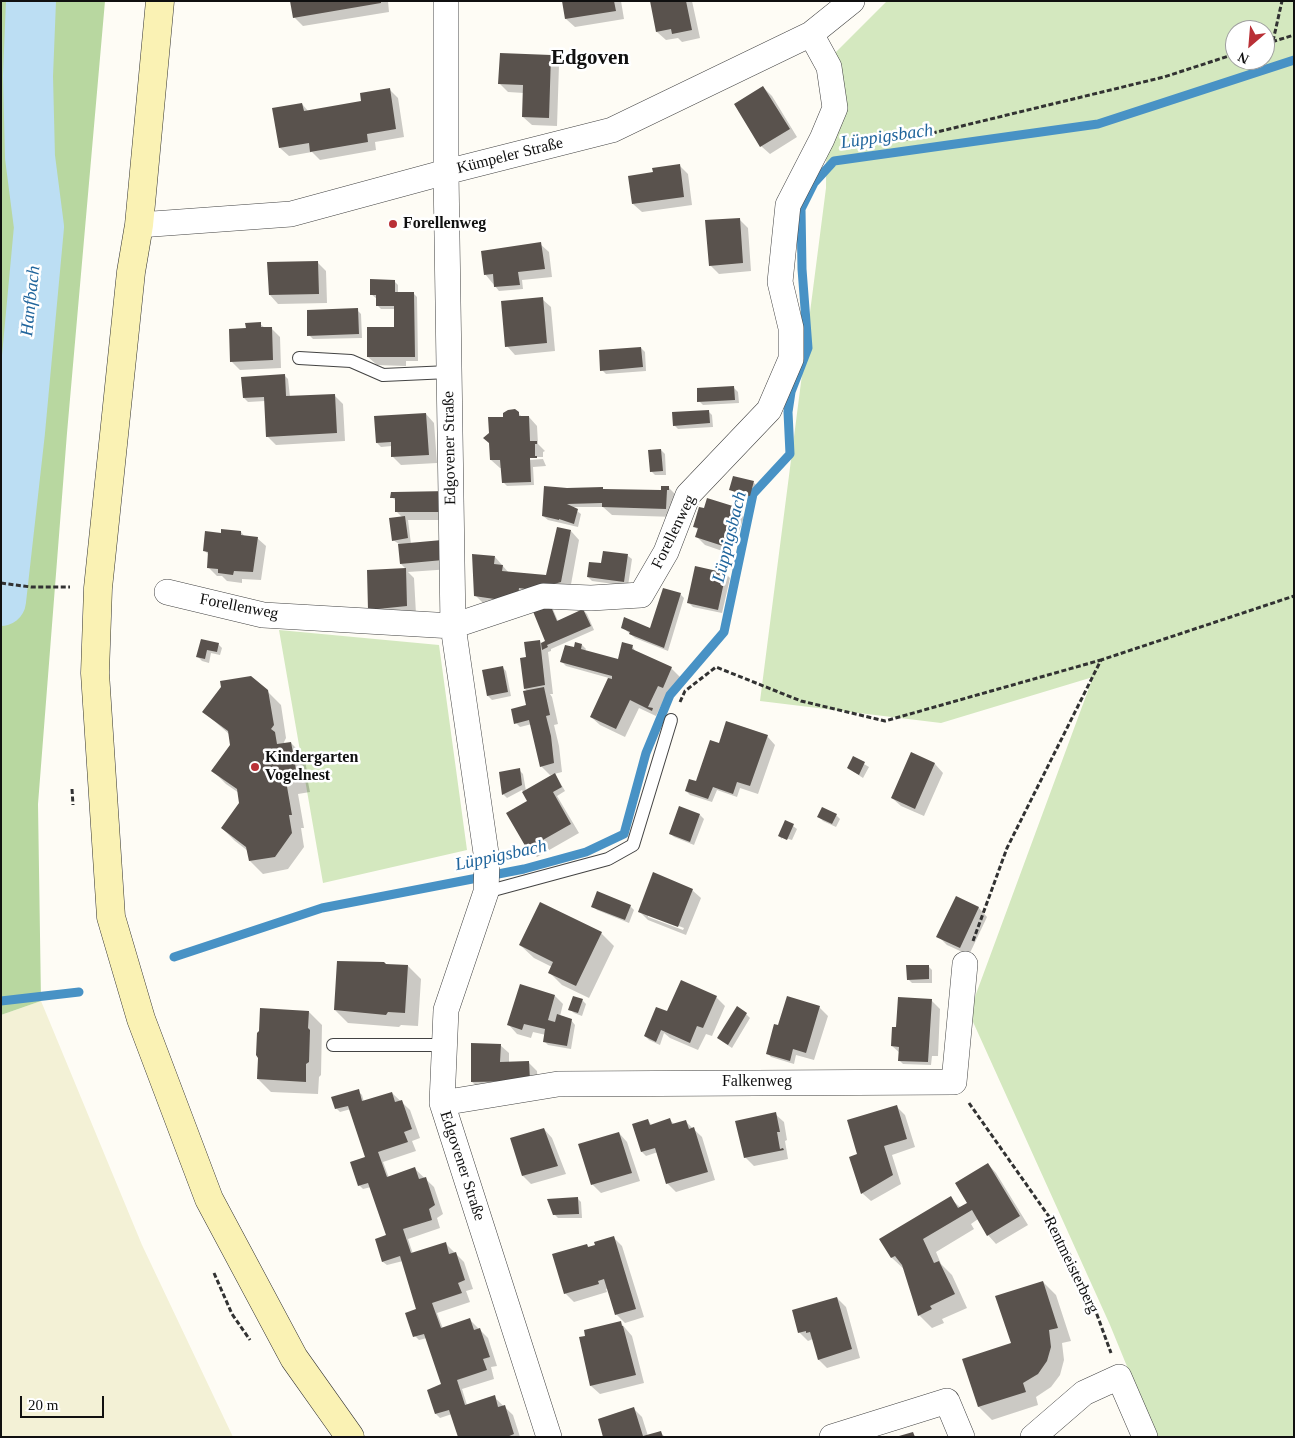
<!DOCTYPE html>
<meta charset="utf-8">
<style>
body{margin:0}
#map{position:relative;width:1295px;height:1438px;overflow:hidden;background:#fefcf5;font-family:"Times New Roman",serif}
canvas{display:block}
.frame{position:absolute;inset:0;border:2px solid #101010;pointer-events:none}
.north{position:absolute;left:1225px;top:20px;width:50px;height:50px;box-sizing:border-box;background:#fff;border:1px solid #9f9f9f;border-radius:50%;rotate:207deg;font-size:14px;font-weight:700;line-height:20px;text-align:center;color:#101010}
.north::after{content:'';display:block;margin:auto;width:18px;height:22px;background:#b93036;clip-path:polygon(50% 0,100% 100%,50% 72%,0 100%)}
.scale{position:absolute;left:20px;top:1396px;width:84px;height:22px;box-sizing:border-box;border:2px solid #101010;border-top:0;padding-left:6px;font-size:15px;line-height:18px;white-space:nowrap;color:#101010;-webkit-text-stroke:4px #fff;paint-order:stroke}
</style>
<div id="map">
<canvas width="1295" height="1438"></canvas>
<div class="frame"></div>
<div class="north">N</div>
<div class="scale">20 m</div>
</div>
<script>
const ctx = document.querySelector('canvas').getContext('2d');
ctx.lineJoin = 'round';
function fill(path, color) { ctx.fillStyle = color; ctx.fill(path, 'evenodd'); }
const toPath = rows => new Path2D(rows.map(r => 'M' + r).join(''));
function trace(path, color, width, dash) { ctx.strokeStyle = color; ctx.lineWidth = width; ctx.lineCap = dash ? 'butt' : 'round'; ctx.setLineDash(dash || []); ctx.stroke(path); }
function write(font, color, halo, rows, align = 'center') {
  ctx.font = font + ' "Times New Roman",serif'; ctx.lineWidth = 5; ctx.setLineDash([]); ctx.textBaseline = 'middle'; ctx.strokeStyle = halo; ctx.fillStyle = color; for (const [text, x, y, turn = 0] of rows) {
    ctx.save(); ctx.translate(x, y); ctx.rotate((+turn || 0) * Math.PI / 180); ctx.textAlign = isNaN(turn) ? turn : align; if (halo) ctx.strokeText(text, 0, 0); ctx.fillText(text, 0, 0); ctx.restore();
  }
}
const farmland = toPath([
 [41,1001,142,1245,233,1437,1,1437,1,1015]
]);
const green = toPath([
 [887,1,1294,1,1294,1437,1156,1437,1110,1325,969,1013,1093,677,941,723,760,701,826,188,827,61],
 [1235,30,1265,30,1265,60,1235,60],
 [279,630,439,645,467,850,323,883]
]);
const forest = toPath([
 [1,1,105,1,67,433,38,804,41,1001,1,1015]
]);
const shadow = toPath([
 [292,1,388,1,389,12,303,26,294,17],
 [563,1,621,1,624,19,575,27,566,19],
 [651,1,692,1,700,38,682,42,678,38,666,40,657,32],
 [550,56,559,65,557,126,532,125,523,117,524,93,508,92,500,84],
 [763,87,772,96,797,137,770,154,761,146],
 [389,89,398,98,404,137,375,142,376,150,320,160,312,152,289,156,280,148,302,104,309,112,363,102],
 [679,165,688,174,692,205,642,212,633,204,654,173],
 [739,219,748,228,751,271,719,274,710,265],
 [540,244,549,252,552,277,522,280,523,289,499,291,485,274],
 [318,263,326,271,327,303,278,304,270,295],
 [394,281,398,285,398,293,413,293,417,297,418,361,406,361,406,366,377,365,368,357,395,328,395,309,381,309,377,305,377,299,371,294],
 [542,299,551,307,555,351,515,355,507,346],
 [357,310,361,314,362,338,313,339,309,335],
 [260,324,265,328,271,328,280,337,281,368,240,370,231,361,247,329],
 [641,348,645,352,646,371,606,374,602,370],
 [284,375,288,379,290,397,334,395,343,404,345,441,276,445,267,436,265,401,248,402,244,398],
 [734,388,738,392,739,403,703,405,699,401],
 [708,411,712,415,713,427,678,429,674,425],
 [518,413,522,417,529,417,537,426,538,444,545,451,543,452,543,457,527,457,529,460,543,459,546,466,533,467,534,485,507,486,503,482,502,468,500,468,491,460,504,418],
 [426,414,434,423,437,463,401,465,393,457,392,446,381,447,377,443],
 [661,450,665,454,666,475,655,475,651,471],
 [753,482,757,486,754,499,735,493,731,489],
 [669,488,677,496,675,517,612,515,603,507,571,507,581,514,578,527,548,520,543,516,567,489,662,492],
 [448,493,456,520,408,520,411,544,441,541,451,569,408,572,414,578,416,614,378,618,368,571,406,569,401,564,399,544,393,540,402,517,396,511,396,501,392,497],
 [735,508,744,517,731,554,705,545,697,537,699,531,694,526],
 [571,531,579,540,570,590,484,604,475,595,495,557,509,573,547,577],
 [241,532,245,537,257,538,266,546,261,580,242,579,242,583,227,581,222,576,217,576,208,567,209,555,205,551,222,535],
 [628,556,632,559,628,586,592,581,588,577,603,565],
 [726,574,730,578,722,613,693,607,689,603],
 [680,594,684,598,668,651,635,638,622,627,651,630],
 [552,607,558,621,583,610,587,614,594,630,551,649,551,651,548,652,553,694,550,694,552,697,558,724,554,725,559,746,562,772,550,775,541,766,532,724,520,727,516,723,526,706,528,692,525,689,527,658,539,641,542,644,547,642,534,609],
 [201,640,218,644,222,648,220,655,211,653,209,663,202,661,198,657],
 [576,644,582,645,586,649,585,651,618,661,632,646,636,652,671,668,680,677,672,696,667,693,656,716,639,708,625,737,600,725,591,717,609,678,566,666,562,662,575,649],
 [502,667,506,671,511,696,492,700,488,696,483,671],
 [267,691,281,705,286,738,284,742,285,744,291,743,304,756,307,771,309,774,307,777,310,792,298,794,304,828,301,828,304,847,288,869,263,874,250,861,248,851,235,841,222,828,240,804,239,793,226,784,213,771,231,745,229,734,204,712],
 [767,736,775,745,758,794,740,788,737,797,717,790,712,802,690,795,686,791,696,783,720,744],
 [911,754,935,764,943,773,924,816,901,806,892,798],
 [854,758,869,767,863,778,848,768],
 [519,770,523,774,526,791,554,775,558,779,565,791,557,796,579,833,537,857,528,848,529,801,522,790,507,798,503,794],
 [700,815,704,819,694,845,674,837,670,833],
 [836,815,840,819,836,827,823,821,819,817],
 [793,826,797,829,792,840,782,837,782,839,779,836],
 [692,890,701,898,686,935,648,920,639,911],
 [648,914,684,928,683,930,648,917],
 [956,898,979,908,987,917,969,955,947,945,938,936],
 [593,906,630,906,634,910,629,923,597,910],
 [601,933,614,946,589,998,562,985,549,972,552,967,534,958,520,945],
 [386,965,408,966,421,979,418,1026,401,1025,399,1027,348,1023,335,1010],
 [928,966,932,970,932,983,912,983,908,979],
 [555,996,563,1004,560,1016,571,1020,575,1025,571,1049,548,1045,544,1041,546,1035,533,1032,531,1038,517,1034,509,1025],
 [716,997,725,1006,712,1036,706,1034,698,1050,670,1038,664,1033,660,1045,649,1040,645,1036,667,1013],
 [582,1000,586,1004,582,1016,574,1013,570,1009],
 [931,1000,940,1009,938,1056,932,1056,931,1065,903,1064,899,1060,900,1053,892,1046,898,1028],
 [819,1007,828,1016,814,1060,796,1055,794,1064,771,1057,767,1053,779,1027],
 [309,1012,322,1025,321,1075,319,1077,318,1094,271,1092,258,1079,259,1057],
 [746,1014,750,1018,732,1048,723,1042,719,1038],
 [500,1045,509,1053,509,1063,528,1062,537,1071,538,1089,481,1090,472,1082],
 [358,1091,362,1095,364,1102,392,1093,410,1110,420,1138,412,1141,416,1151,383,1162,389,1178,415,1169,434,1187,443,1214,437,1218,440,1228,408,1239,413,1254,446,1244,464,1262,473,1289,466,1291,470,1302,437,1313,443,1329,470,1320,488,1338,497,1366,491,1367,494,1379,462,1389,467,1405,494,1397,513,1415,520,1437,459,1437,452,1414,440,1418,436,1414,429,1391,444,1385,427,1338,419,1340,415,1336,418,1310,403,1261,387,1265,383,1262,388,1236,371,1187,363,1189,359,1185,368,1157,351,1109,340,1112,336,1108],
 [896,1106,905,1115,915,1147,892,1155,901,1184,871,1201,862,1193,859,1155],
 [775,1114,784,1122,787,1140,785,1141,788,1159,754,1166,745,1157],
 [648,1120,652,1126,670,1120,675,1125,685,1121,702,1137,715,1180,676,1192,667,1183,658,1152,646,1156,642,1152],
 [544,1129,552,1138,566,1174,531,1184,523,1176,512,1139],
 [619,1133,627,1142,640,1181,601,1193,592,1184],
 [988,1164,996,1173,1028,1225,996,1244,988,1235,978,1219,971,1224,974,1229,936,1252,941,1264,952,1275,967,1308,942,1319,944,1323,932,1328,919,1315,905,1270,892,1258,881,1239,950,1198,961,1208,969,1203],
 [577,1198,581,1202,582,1218,558,1218,554,1214],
 [613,1237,622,1246,644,1317,625,1323,616,1314,608,1288,606,1289,607,1292,574,1302,565,1293,587,1245,589,1248],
 [1043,1282,1056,1295,1071,1341,1062,1343,1064,1360,1060,1375,1051,1387,1036,1397,1038,1405,992,1420,979,1407,964,1360,1012,1344],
 [837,1298,846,1307,860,1358,827,1368,819,1360,813,1339,808,1341,799,1332],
 [620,1322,632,1336,644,1383,600,1394,591,1386],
 [634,1409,642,1417,648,1436,660,1432,665,1437,605,1437]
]);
const stream = toPath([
 [174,957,322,908,524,869,586,852,624,834,646,753,670,695,724,632,753,494,790,454,788,412,791,392,808,348,802,269,801,209,814,183,834,161,1098,124,1294,60],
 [1,1001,79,992]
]);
const river = toPath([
 [1,601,20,432,39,227,30,157,28,76,31,1]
]);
const building = toPath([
 [290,1,381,1,381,3,293,18],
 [562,1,614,1,616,11,565,19],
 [650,1,686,1,692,30,672,34,671,29,656,32],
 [500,53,551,55,549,118,522,117,523,85,498,84],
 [763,86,790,129,760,147,734,104],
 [390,88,396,129,367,134,368,142,310,152,309,143,279,148,272,108,302,103,304,111,361,101,360,93],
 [680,164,684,197,632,204,628,176,653,172,652,168],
 [740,218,743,263,709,266,705,220],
 [541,242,545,269,518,272,520,285,494,287,493,274,484,275,481,251],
 [318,261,319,294,269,295,267,262],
 [370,279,395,280,395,292,414,292,415,357,367,357,367,327,394,327,394,306,376,306,376,295,370,295],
 [543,297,547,343,505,347,501,301],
 [358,308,359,334,307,336,307,310],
 [261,322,261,327,272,327,273,360,230,362,229,329,246,328,245,323],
 [641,347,643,367,600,371,599,350],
 [285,374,286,396,335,394,337,433,266,437,264,397,243,398,241,377],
 [734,386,735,400,697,402,697,388],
 [515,409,519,412,519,416,529,416,530,441,537,441,537,444,535,444,535,456,537,456,537,458,530,458,531,482,502,483,500,460,490,460,489,443,483,438,489,433,488,417,503,417,503,413,508,410],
 [709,410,710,423,673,426,672,412],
 [426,413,429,455,391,457,391,442,376,443,374,416],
 [661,449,663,471,650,472,648,450],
 [733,476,754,481,750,496,729,490],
 [544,486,567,488,603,487,603,489,661,490,661,486,669,486,669,490,667,490,666,509,602,507,602,503,567,504,578,509,574,524,559,519,559,520,542,516],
 [448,491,448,512,395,512,395,498,390,498,391,492,394,492],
 [707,498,736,507,723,546,695,537,698,528,693,527,699,507,704,508],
 [405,516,408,538,392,541,389,518],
 [557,527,571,530,561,582,533,590,519,588,518,597,508,601,474,596,472,554,495,556,494,564,503,565,502,571,546,575],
 [221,529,241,531,241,535,258,537,253,572,234,571,233,575,218,573,218,569,207,568,208,552,203,551,205,531,221,533],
 [442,540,443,560,400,564,398,544],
 [603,551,628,554,624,582,587,577,589,562,601,563],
 [695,566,726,573,718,610,687,603],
 [406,568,407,606,368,610,367,570],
 [663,588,681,593,664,648,629,634,630,632,621,628,624,617,650,628],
 [549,602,557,621,583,609,591,626,547,645,548,647,542,650,541,643,545,641,532,609],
 [201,639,219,643,217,652,207,650,205,659,196,657],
 [540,640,545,685,524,689,520,658,526,657,524,642],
 [575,642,582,644,581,649,618,659,622,642,633,645,632,649,672,667,663,688,658,686,648,707,653,708,652,711,630,700,616,729,590,717,608,678,612,679,612,676,560,662,565,645,574,647],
 [503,666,508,692,487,696,482,670],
 [251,676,268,690,274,725,271,729,275,732,277,744,291,742,294,758,297,760,295,763,297,779,286,781,292,815,289,815,292,833,275,857,249,861,246,847,221,828,239,803,237,789,211,771,230,745,228,731,202,712,221,687,220,681],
 [544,687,550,715,546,716,551,736,554,763,540,767,529,720,514,724,511,709,526,705,523,691],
 [726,721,768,735,750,786,737,782,733,794,713,787,708,799,685,791,689,779,696,781,710,740,719,743],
 [911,752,935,763,915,809,891,798],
 [853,756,865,762,859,775,847,768],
 [520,768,522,785,502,795,499,772],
 [555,773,562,787,553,792,571,824,527,849,506,813,527,801,522,792],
 [679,806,700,814,690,842,669,834],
 [822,807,837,814,832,824,817,817],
 [785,820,794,824,787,840,778,836],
 [653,872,693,889,678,927,638,912],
 [597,891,631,905,625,920,591,907],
 [956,896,979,907,960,948,936,937],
 [540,902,602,932,576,986,548,973,553,962,519,945],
 [337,961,384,962,386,964,408,965,405,1013,388,1012,386,1015,334,1010],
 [906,965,929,965,929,979,907,980],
 [681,980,717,996,703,1028,697,1026,690,1043,661,1030,656,1042,644,1036,656,1007,667,1011],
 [520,984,555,995,548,1020,555,1022,557,1014,572,1019,567,1046,543,1042,545,1029,524,1024,522,1030,507,1025],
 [573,996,583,999,578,1013,568,1010],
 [787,996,820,1006,806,1053,793,1049,790,1061,766,1054,774,1024,778,1025],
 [898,997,932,999,928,1062,898,1061,899,1047,891,1046,892,1027,896,1027],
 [737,1006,747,1013,728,1045,717,1038],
 [260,1008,309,1011,308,1028,310,1030,309,1062,306,1064,306,1082,257,1079,258,1058,256,1055,257,1033,259,1031],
 [471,1043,501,1044,500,1062,529,1061,530,1081,471,1082],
 [359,1089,362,1101,392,1092,395,1102,402,1100,412,1129,404,1132,408,1142,378,1152,387,1177,415,1167,419,1179,426,1177,435,1205,429,1209,432,1220,403,1229,411,1253,446,1242,449,1254,456,1252,465,1280,458,1283,462,1293,432,1303,441,1328,470,1318,474,1330,480,1328,490,1357,483,1359,487,1370,457,1380,465,1405,495,1395,498,1407,505,1405,514,1434,507,1437,458,1437,449,1410,435,1414,427,1390,441,1384,424,1334,413,1337,405,1313,416,1309,400,1256,382,1262,375,1239,386,1235,368,1183,358,1186,350,1162,365,1157,348,1106,335,1109,331,1097],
 [897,1105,907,1139,884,1146,893,1175,861,1194,849,1157,857,1154,847,1120],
 [776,1112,780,1132,777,1132,780,1149,783,1148,784,1150,744,1158,735,1121],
 [670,1118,672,1124,686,1120,689,1129,694,1127,708,1172,666,1184,655,1148,641,1152,632,1124,648,1119,650,1125],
 [544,1128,558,1166,522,1176,510,1138],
 [619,1132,632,1173,591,1185,578,1144],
 [988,1163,1020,1216,987,1236,972,1210,923,1239,934,1263,939,1261,955,1294,930,1306,932,1309,918,1316,902,1265,895,1256,891,1258,879,1239,951,1196,958,1208,967,1203,955,1183],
 [578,1197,579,1214,553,1215,547,1199],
 [614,1236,636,1309,615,1315,604,1279,598,1281,599,1284,564,1294,552,1254,587,1244,588,1247,595,1245,594,1242],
 [1043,1281,1058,1328,1049,1330,1051,1347,1047,1361,1038,1374,1023,1383,1026,1392,978,1407,962,1359,1011,1343,995,1296],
 [837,1297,852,1349,818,1360,810,1332,806,1333,806,1331,798,1333,792,1310],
 [621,1321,622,1326,623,1326,636,1375,590,1386,579,1337,585,1336,584,1330],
 [634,1407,643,1436,661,1431,663,1437,603,1437,598,1419],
 [913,1432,915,1437,899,1437,899,1436]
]);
const path = toPath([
 [1273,41,1282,1],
 [1265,44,1294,35],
 [850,139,908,139,1164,77,1235,54],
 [1,583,31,587,70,587],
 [680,702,685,691,716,667,801,701,885,721,1101,660],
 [72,789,73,805],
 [973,941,1007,848,1101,660,1294,596],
 [969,1103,1057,1228,1092,1301,1111,1353],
 [214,1273,232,1314,250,1340]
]);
const service = toPath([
 [299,358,351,361,383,375,449,372],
 [486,892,608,859,633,845,671,720],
 [333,1045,445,1045]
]);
const minor = toPath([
 [446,1,446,172,453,626,487,860,486,892,446,1010,442,1103,549,1437],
 [139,225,291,214,446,172,612,130,811,34,852,1],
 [167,592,263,615,453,626,543,596,591,598,641,595,666,552,688,495,769,410,791,359,791,328,780,282,788,205,822,139,835,108,829,67,811,34],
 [442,1103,558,1084,954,1082,965,964],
 [832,1437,947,1401,962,1437],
 [1033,1437,1084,1393,1119,1377,1145,1437]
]);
const secondary = toPath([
 [160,1,139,225,131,272,98,588,95,673,111,917,141,1019,209,1199,294,1358,350,1437]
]);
const markers = [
 [393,224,5,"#b93036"],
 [255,767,5,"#b93036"]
];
const streetNames = [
 ["Kümpeler Straße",510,156,-14],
 ["Edgovener Straße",450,448,-91],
 ["Forellenweg",674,532,-64],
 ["Forellenweg",239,607,11],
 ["Falkenweg",757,1082],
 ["Edgovener Straße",462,1166,72],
 ["Rentmeisterberg",1071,1265,64]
];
const poiNames = [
 ["Forellenweg",403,224],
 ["Kindergarten",265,758],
 ["Vogelnest",265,776]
];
const waterNames = [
 ["Lüppigsbach",887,137,-8],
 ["Hanfbach",31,301,-84],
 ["Lüppigsbach",730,537,-76],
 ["Lüppigsbach",501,856,-12]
];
const districtNames = [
 ["Edgoven",590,59]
];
fill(farmland, '#f3f1d6');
fill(green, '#d4e8bf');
fill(forest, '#b8d7a0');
fill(shadow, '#0003');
trace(stream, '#4892c5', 9);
trace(river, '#bcdef3', 50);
fill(building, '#59524d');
trace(service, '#434343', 14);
trace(minor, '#434343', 26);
trace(secondary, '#323232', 29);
trace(path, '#323232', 3, [5, 2.5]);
trace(service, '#fff', 12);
trace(minor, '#fff', 25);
trace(secondary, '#faf2b4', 28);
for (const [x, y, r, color] of markers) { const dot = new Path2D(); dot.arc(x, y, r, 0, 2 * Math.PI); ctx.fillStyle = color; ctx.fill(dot); trace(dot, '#fff', 2); }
write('16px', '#101010', '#fff', streetNames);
write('bold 16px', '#101010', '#fff', poiNames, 'left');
write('italic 18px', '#20659c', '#fff', waterNames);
write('bold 21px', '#101010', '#fff', districtNames);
</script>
